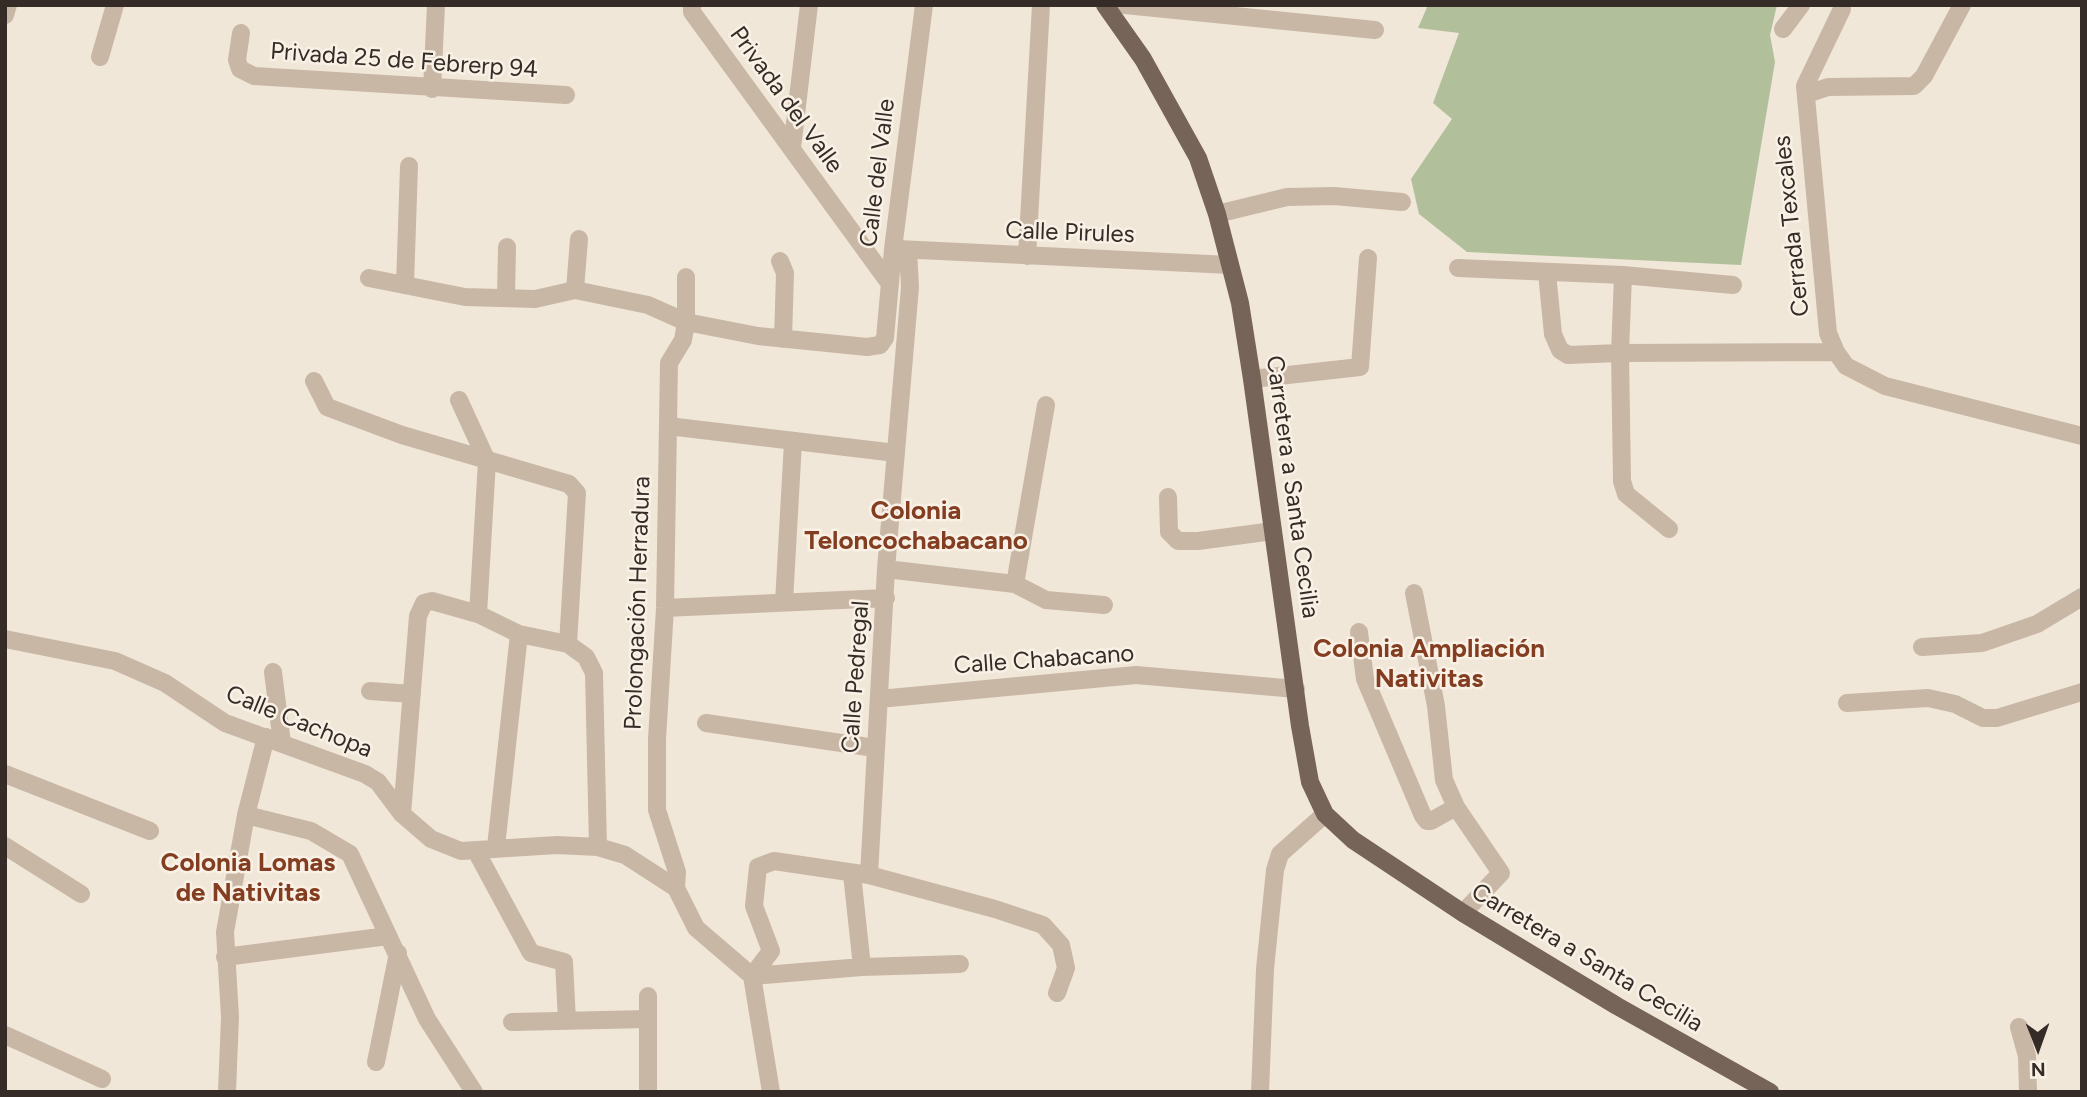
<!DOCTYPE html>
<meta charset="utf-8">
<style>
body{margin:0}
#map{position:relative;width:2087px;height:1097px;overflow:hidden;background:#f1e7d9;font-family:Figtree,sans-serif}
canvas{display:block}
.frame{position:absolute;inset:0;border:7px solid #352c27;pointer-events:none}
.north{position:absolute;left:2003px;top:1013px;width:70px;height:70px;-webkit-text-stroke:5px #f9f1e5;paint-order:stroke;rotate:179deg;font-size:19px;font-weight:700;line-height:28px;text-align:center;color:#352c27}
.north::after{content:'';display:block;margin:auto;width:24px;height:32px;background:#352c27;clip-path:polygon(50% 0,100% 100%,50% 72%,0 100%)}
</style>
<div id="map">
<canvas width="2087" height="1097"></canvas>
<div class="frame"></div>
<div class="north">N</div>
</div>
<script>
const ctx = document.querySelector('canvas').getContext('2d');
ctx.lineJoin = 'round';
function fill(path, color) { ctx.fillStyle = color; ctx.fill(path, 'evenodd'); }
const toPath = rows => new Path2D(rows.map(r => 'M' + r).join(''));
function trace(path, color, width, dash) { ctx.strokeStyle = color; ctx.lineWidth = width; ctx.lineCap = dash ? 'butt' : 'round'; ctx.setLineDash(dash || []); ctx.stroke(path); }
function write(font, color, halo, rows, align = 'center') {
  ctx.font = font + ' Figtree,sans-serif'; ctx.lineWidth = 5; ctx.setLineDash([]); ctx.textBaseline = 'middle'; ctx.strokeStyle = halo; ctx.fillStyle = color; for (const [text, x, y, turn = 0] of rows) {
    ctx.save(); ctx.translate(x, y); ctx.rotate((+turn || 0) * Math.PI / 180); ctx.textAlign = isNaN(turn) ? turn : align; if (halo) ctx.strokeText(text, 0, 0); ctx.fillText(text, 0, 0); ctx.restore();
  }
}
const green = toPath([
 [1428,5,1777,5,1770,35,1775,62,1741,265,1467,252,1419,214,1411,179,1452,119,1433,103,1459,33,1418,28]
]);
const path = toPath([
 [1381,678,1415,676]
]);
const minor = toPath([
 [692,5,692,12,890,284],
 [1125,5,1375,30],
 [1842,9,1805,86,1828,333,1836,352,1846,366,1885,386,2082,436],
 [5,15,8,5],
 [1783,29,1801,5],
 [241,33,237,60,240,69,254,76,566,95],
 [100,57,115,5],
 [432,89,436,5],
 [1807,94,1828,87,1914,86,1924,76,1962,5],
 [792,148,809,5],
 [1217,214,1287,197,1334,196,1402,202],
 [898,249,1230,265],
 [1027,256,1041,5],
 [780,261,785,273,783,339],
 [1458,268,1623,275,1733,285],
 [1547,273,1553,334,1560,350,1568,355,1620,353,1622,481,1626,494,1669,529],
 [1623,275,1620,353,1836,352],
 [369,278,465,297,535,299,575,290,648,305,686,322,758,336,867,347,880,345,885,338,893,249,924,5],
 [405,285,409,166],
 [575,290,579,239],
 [506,298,507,247],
 [1252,379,1360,367,1368,258],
 [314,381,327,407,402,435,569,484,577,493,568,644,586,657,594,673,598,847],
 [459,400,487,461,478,614],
 [668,426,896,453],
 [1168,497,1169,532,1178,541,1198,541,1273,531],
 [886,569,1015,584,1046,600,1104,605],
 [1015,584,1046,405],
 [1414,593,1436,706,1444,780,1456,807,1501,873,1463,913],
 [784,602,793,442],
 [665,608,886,598],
 [1359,632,1365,679,1423,816,1427,821,1431,821,1456,807],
 [5,639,115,661,165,683,225,723,365,774,378,782,402,814,431,839,461,851,557,845,598,847,625,855,676,888,696,928,752,976,771,1092],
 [1922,647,1982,643,2037,624,2082,597],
 [273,672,282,743],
 [370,691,412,694],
 [879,699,1136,675,1296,689],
 [1847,703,1928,698,1955,704,1983,718,1997,718,2082,692],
 [706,723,875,748],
 [5,774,150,831],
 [402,814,418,616,424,603,432,601,478,614,519,634,568,644],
 [246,815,311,831,350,854,427,1019,474,1092],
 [5,846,81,894],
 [496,847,519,634],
 [476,851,531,953,564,962,567,1021],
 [852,874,862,967],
 [869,875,995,909,1043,925,1061,945,1066,968,1057,993],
 [676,888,677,872,657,810,657,739,665,608,669,363,683,340,686,322,686,277],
 [225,957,388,936],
 [752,976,771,951,754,906,758,867,774,861,869,875,886,569,910,287,908,250],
 [752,976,862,967,960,964],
 [512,1022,648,1019],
 [2019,1027,2027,1056,2028,1092],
 [5,1035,102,1079],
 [376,1062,398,953],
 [227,1092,230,1017,225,932,246,815,266,737],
 [648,1092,648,996],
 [1260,1092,1265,969,1275,870,1280,854,1325,814]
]);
const major = toPath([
 [1105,5,1143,59,1198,158,1217,214,1240,303,1252,379,1300,726,1310,782,1325,814,1353,840,1463,913,1617,1006,1770,1092]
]);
const streetNames = [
 ["Privada 25 de Febrerp 94",404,61,4],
 ["Privada del Valle",786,100,54],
 ["Calle del Valle",878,173,-83],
 ["Cerrada Texcales",1792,226,-96],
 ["Calle Pirules",1070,233,2],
 ["Carretera a Santa Cecilia",1292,487,82],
 ["Prolongación Herradura",638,603,-88],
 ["Calle Chabacano",1044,660,-4],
 ["Calle Pedregal",856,677,-86],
 ["Calle Cachopa",299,722,22],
 ["Carretera a Santa Cecilia",1587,958,31]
];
const neighbourhoodNames = [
 ["Colonia",916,511],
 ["Teloncochabacano",916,541],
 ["Colonia Ampliación",1429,649],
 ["Nativitas",1429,679],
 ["Colonia Lomas",248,863],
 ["de Nativitas",248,893]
];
fill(green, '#b1c09a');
trace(path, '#b4a190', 3.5, [3.5, 3.5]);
trace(minor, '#c9b7a6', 18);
trace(major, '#776458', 18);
write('24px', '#352c27', '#f9f1e5', streetNames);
write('bold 26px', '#833d21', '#f9f1e5', neighbourhoodNames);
</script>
